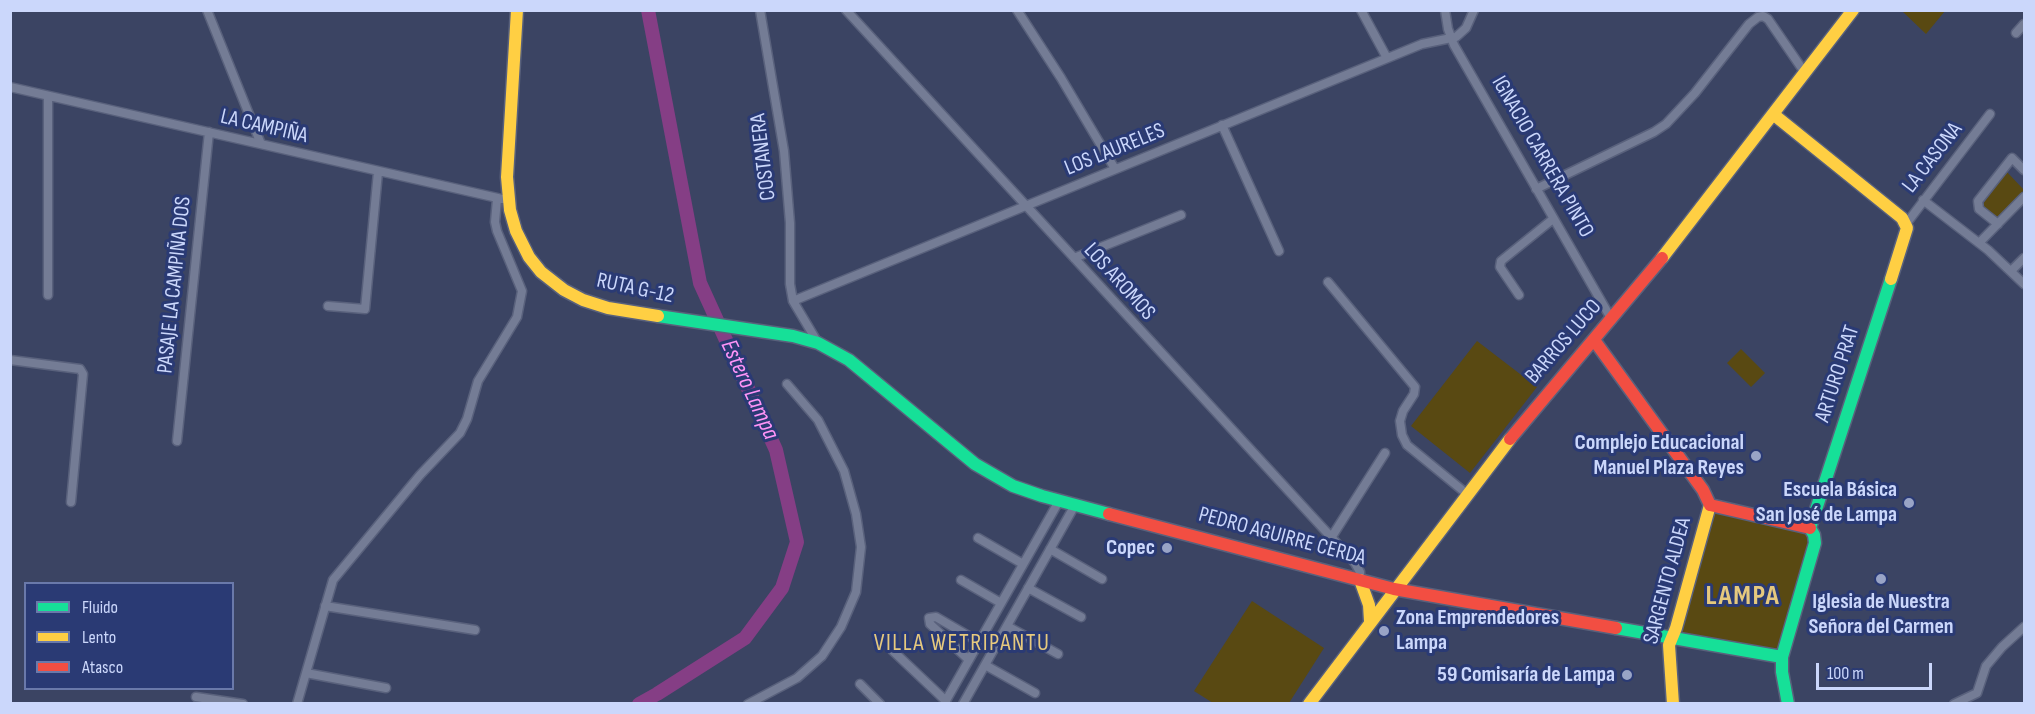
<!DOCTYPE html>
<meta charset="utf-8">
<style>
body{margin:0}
#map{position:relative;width:2035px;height:714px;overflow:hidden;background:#3b4463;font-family:"Sofia Sans Condensed",sans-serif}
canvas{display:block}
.frame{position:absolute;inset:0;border:12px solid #cbd7fb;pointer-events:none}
.legend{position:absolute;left:24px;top:582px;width:210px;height:108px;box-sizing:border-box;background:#2a3a74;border:2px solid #6a79aa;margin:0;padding:8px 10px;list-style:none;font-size:18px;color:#cbd7fb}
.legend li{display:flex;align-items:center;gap:12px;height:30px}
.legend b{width:30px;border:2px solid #6a79aa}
.scale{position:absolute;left:1816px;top:663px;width:116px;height:27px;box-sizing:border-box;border:3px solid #cbd7fb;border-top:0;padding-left:8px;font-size:18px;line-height:21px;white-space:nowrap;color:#cbd7fb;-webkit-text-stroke:4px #2a3a74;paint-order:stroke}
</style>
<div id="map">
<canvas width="2035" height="714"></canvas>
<div class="frame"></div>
<ul class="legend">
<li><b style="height:8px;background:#16e098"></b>Fluido</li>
<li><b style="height:8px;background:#ffcf43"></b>Lento</li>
<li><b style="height:8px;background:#f24e42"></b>Atasco</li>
</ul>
<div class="scale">100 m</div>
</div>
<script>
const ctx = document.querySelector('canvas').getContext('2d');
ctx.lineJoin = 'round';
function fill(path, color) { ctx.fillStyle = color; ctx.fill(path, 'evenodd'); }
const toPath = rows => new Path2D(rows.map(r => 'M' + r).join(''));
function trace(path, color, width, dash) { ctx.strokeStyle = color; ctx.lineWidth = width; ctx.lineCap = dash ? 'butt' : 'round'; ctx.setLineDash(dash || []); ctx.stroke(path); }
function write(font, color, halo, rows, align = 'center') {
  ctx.font = font + ' "Sofia Sans Condensed",sans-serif'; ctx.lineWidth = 6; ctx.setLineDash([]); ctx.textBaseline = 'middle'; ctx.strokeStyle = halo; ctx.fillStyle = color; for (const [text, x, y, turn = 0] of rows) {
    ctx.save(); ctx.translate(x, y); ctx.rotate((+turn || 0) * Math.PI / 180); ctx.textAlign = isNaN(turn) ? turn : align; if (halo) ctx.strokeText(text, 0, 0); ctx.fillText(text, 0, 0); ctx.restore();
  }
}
const green = toPath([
 [1902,11,1945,11,1926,34],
 [2007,172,2024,190,1998,218,1982,205],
 [1477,341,1537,387,1470,473,1411,426],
 [1741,349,1765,373,1751,387,1727,363],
 [1716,509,1803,529,1811,540,1780,646,1774,650,1684,635,1681,632,1681,624,1711,513],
 [1252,601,1324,648,1289,703,1213,703,1194,691]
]);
const river = toPath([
 [639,704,657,694,745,638,782,588,797,542,776,450,700,283,648,10]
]);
const street = toPath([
 [207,10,261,144],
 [760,10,784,151,790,223,790,284,793,301,818,343],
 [846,10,1355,563,1360,572,1360,580],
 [1017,10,1061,78,1115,169],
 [1361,10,1387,58],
 [1445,10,1448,29,1454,45,1612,320],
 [2016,33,2024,24],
 [10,87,502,199],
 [1222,125,1279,251],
 [1536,189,1654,132,1666,124,1695,93,1749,24,1758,17,1763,16,1768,19,1805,73],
 [1923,200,1988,250,2024,284],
 [1906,224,1990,114],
 [1998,224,1979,209,1978,201,2012,158,2024,170],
 [1979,243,2024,197],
 [1074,258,1181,215],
 [2011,271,2024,258],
 [1328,282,1415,387,1414,394,1403,411,1400,421,1402,435,1407,445,1467,494],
 [48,295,48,96],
 [1519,295,1500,267,1501,261,1553,219],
 [793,301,1422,44,1456,37,1466,28,1474,10],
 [328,306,365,309,378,172],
 [10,360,80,369,83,374,71,502],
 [177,441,209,132],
 [978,538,1023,564],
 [1331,538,1385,453],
 [1050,549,1102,579],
 [961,580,1001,603],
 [1028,588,1081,617],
 [325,606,475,630],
 [1007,626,1058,654],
 [892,650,946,701],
 [969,660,930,624,929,618,936,617,979,642],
 [985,665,1035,693],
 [306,673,386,688],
 [860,684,880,704],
 [196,697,243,704],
 [297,704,333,580,420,475,460,433,467,419,478,381,517,317,522,291,497,231,495,222,497,199],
 [748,704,797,678,822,656,841,627,856,592,861,547,856,514,844,471,818,420,787,384],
 [944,704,1059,501],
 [963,704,1075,505],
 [1954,704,1977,693,1986,666,2002,647,2024,627]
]);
const fast = toPath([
 [658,316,793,336,818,343,849,360,975,464,1013,486,1042,496,1109,514],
 [1616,628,1782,657],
 [1788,704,1782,672,1782,657,1815,543,1814,535,1810,528,1891,279]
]);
const slow = toPath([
 [517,10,507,177,510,210,516,231,529,257,541,272,564,290,583,300,608,308,658,316],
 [1773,114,1902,218,1907,228,1891,279],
 [1662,258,1853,10],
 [1360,580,1369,605,1370,621],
 [1309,704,1510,439],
 [1673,704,1669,645,1676,628,1710,505]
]);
const jam = toPath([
 [1594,340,1703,490,1710,505],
 [1510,439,1662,258],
 [1710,505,1810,528],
 [1109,514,1394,589],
 [1394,589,1616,628]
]);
const markers = [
 [1756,456,6,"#99a4c6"],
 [1909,503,6,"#99a4c6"],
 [1167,548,6,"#99a4c6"],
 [1881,579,6,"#99a4c6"],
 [1384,631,6,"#99a4c6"],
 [1627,675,6,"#99a4c6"]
];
const streetNames = [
 ["LA CAMPIÑA",264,127,13],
 ["LOS LAURELES",1115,150,-22],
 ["COSTANERA",764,157,-97],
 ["IGNACIO CARRERA PINTO",1542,157,60],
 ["LA CASONA",1933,158,-52],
 ["LOS AROMOS",1119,282,48],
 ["PASAJE LA CAMPIÑA DOS",175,285,-84],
 ["RUTA G-12",635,289,12],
 ["BARROS LUCO",1564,342,-49],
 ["ARTURO PRAT",1838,374,-72],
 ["PEDRO AGUIRRE CERDA",1282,537,15],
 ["SARGENTO ALDEA",1668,581,-75]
];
const poiNames = [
 ["Complejo Educacional",1744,443],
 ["Manuel Plaza Reyes",1744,468],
 ["Escuela Básica",1897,490],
 ["San José de Lampa",1897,515],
 ["Copec",1155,548],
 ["Iglesia de Nuestra",1881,602,"center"],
 ["Señora del Carmen",1881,627,"center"],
 ["Zona Emprendedores",1396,618,"left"],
 ["Lampa",1396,643,"left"],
 ["59 Comisaría de Lampa",1615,675]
];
const waterNames = [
 ["Estero Lampa",749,390,65]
];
const neighbourhoodNames = [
 ["VILLA WETRIPANTU",962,644]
];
const districtNames = [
 ["LAMPA",1743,597]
];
fill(green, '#594912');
trace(river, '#853e85', 14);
trace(street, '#59617c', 11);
trace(fast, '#59617c', 15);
trace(slow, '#59617c', 15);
trace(jam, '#59617c', 15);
trace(street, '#747c95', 8);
trace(fast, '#16e098', 12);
trace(slow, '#ffcf43', 12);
trace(jam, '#f24e42', 12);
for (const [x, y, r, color] of markers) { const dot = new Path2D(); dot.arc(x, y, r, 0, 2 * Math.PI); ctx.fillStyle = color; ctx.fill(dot); trace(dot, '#2a3a74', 2); }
write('22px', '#cbd7fb', '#2a3a74', streetNames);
write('bold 22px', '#cbd7fb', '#2a3a74', poiNames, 'right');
write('italic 24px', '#fe94f7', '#2a3a74', waterNames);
ctx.letterSpacing = '1.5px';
write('24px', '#e6c97e', '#2a3a74', neighbourhoodNames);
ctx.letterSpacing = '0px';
ctx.letterSpacing = '1.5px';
write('bold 28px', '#e6c97e', '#2a3a74', districtNames);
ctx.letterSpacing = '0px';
</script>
